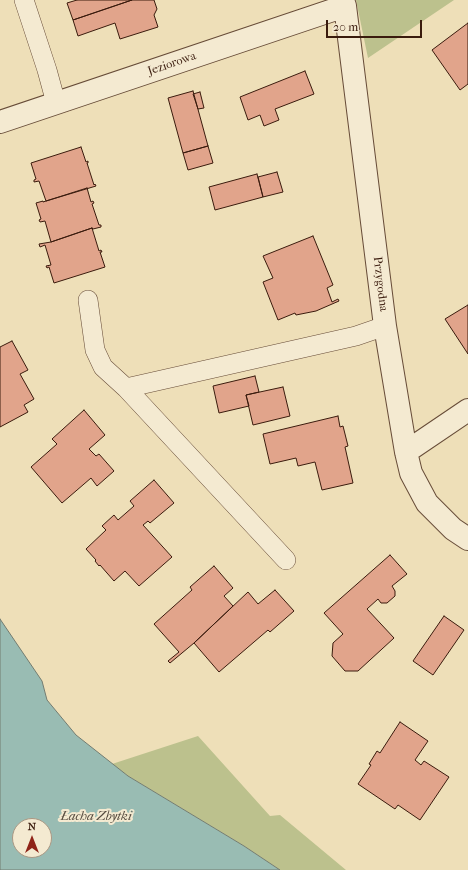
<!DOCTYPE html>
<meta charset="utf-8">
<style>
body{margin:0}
#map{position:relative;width:468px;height:870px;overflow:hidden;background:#eedfb8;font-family:"IM FELL French Canon",serif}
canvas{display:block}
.north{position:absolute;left:12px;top:818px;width:40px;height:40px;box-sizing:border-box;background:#f4ead1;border:1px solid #aa9783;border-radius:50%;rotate:0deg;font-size:11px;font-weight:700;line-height:16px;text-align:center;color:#3a1b0d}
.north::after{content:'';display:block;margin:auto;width:14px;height:18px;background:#8f2418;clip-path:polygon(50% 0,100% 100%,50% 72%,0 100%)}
.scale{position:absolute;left:326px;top:20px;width:96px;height:18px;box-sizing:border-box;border:2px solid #3a1b0d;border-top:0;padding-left:5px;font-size:12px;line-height:14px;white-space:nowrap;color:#3a1b0d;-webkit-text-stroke:3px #f4ead1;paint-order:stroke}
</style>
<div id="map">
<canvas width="468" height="870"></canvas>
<div class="north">N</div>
<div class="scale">20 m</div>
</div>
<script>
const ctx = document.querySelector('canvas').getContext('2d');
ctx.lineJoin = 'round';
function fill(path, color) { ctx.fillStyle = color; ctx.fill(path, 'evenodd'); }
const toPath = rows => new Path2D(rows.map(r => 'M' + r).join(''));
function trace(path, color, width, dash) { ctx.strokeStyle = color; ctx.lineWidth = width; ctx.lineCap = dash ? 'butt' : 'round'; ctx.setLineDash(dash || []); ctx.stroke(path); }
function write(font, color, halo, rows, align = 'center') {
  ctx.font = font + ' "IM FELL French Canon",serif'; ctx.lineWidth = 4; ctx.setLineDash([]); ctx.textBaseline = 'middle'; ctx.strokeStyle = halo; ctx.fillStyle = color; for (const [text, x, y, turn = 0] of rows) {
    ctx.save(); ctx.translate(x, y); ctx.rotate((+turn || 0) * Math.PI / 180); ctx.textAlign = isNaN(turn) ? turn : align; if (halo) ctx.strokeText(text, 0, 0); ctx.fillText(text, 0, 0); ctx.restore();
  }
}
const green = toPath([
 [356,0,454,0,368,58],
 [198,736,270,816,280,815,346,870,280,870,244,846,128,776,112,764]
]);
const water = toPath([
 [0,619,42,681,47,700,76,735,128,776,244,846,280,870,0,870,0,619],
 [20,826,44,826,44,850,20,850,20,826]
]);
const building = toPath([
 [77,0,132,0,73,20,67,3,77,0],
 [132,0,154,0,157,9,154,15,158,27,120,39,115,23,78,36,73,20,132,0],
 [468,23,468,84,460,90,432,50,468,23],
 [305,71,314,94,275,109,279,120,264,126,260,115,248,120,240,97,305,71],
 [193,91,208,146,183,153,168,98,193,91],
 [200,92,204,108,198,109,193,94,200,92],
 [208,146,213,163,188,170,183,153,208,146],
 [81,147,86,162,88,161,88,163,87,163,94,185,95,184,96,186,46,201,39,181,34,182,34,180,36,179,31,163,81,147],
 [277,172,283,192,263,197,258,177,277,172],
 [257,174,263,197,215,210,209,187,257,174],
 [87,188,91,202,93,201,94,203,92,204,99,225,101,225,101,227,93,229,92,228,51,242,45,221,40,222,39,220,41,219,36,203,43,201,43,202,87,188],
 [92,228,99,251,101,250,102,252,100,252,105,267,54,283,49,267,47,268,46,266,51,265,45,245,40,247,39,244,51,242,92,228],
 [313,236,333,285,327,288,332,302,338,299,339,301,316,311,296,315,295,313,278,320,263,282,273,278,263,256,313,236],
 [468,305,468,354,445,319,468,305],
 [12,341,28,370,20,374,34,399,24,405,28,412,0,427,0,347,12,341],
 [255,376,259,392,246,395,249,406,219,413,213,386,255,376],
 [283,387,290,416,253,425,246,395,283,387],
 [84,410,105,435,89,449,96,456,99,454,114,471,97,486,91,478,62,503,31,467,57,444,52,439,84,410],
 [338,416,340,427,343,426,348,446,345,447,353,483,322,490,315,462,298,466,296,458,270,464,263,434,338,416],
 [154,480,174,503,150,523,148,521,143,525,172,557,139,586,125,571,114,581,100,565,99,566,95,561,96,560,86,549,106,530,102,526,114,515,118,520,134,506,130,501,154,480],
 [390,555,407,574,392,586,395,591,395,596,387,603,381,603,378,599,367,609,394,638,358,671,345,671,332,656,333,643,343,634,324,613,390,555],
 [214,566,233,588,224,596,233,606,194,643,170,663,168,661,179,652,154,624,192,590,190,587,214,566],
 [275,590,294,611,270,632,268,630,219,672,194,643,248,592,258,604,275,590],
 [444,616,464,630,433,675,413,661,444,616],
 [400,722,428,741,415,760,421,765,424,761,449,777,420,820,398,805,395,809,358,784,371,765,369,764,377,751,380,753,400,722]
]);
const lane = toPath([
 [24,0,47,70,56,103],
 [88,300,95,350,103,367,126,388,356,336,385,326],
 [126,388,286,560]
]);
const street = toPath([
 [343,0,345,6,385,326,406,452,411,473,427,503,453,529,468,539],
 [0,122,345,6],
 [406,452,468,410]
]);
const streetNames = [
 ["Jeziorowa",172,64,-19],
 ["Przygodna",380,284,83]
];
const waterNames = [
 ["Łacha Zbytki",96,817]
];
fill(green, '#bcc18d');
fill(water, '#99bcb3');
trace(water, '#737c71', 1);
fill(building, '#e1a48b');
trace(building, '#3a1b0d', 1);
trace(lane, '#674c38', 20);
trace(street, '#674c38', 24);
trace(lane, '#f4ead1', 19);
trace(street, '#f4ead1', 22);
write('12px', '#3a1b0d', '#f4ead1', streetNames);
write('italic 13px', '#564b3f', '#f4ead1', waterNames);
</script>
